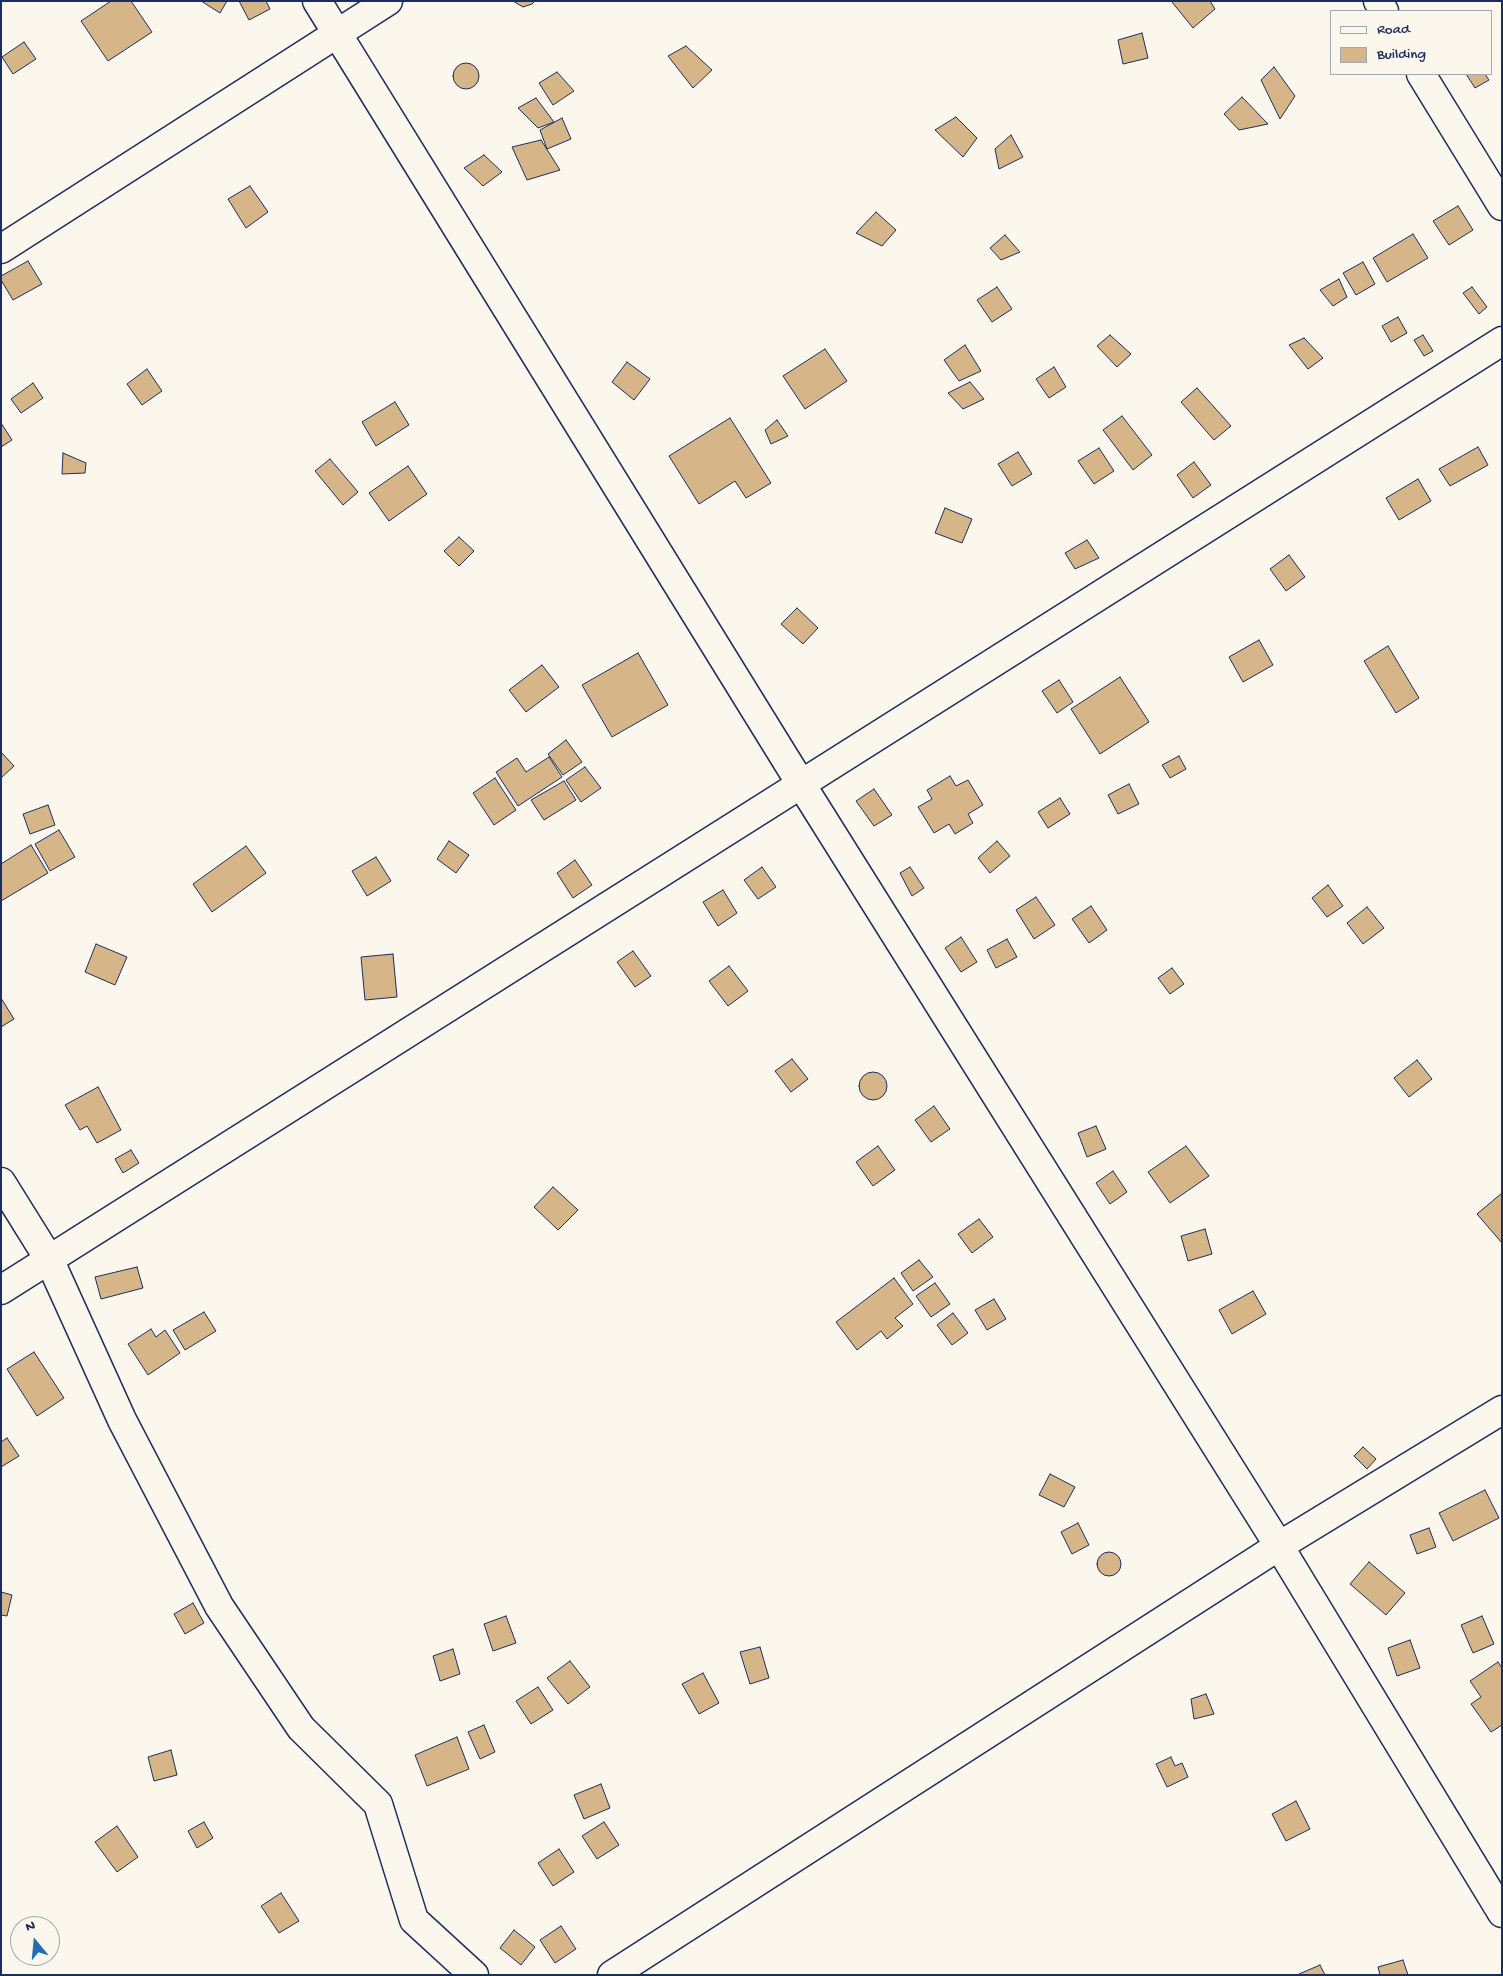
<!DOCTYPE html>
<style>
body{margin:0}
#map{position:relative;width:1503px;height:1976px;overflow:hidden;background:#fbf7ec;font-family:"Gochi Hand",sans-serif}
canvas{display:block}
.frame{position:absolute;inset:0;border:2px solid #1b2f5e;pointer-events:none}
.legend{position:absolute;left:1330px;top:10px;width:162px;height:65px;box-sizing:border-box;background:#fbf7ec;border:1px solid #a1a7b3;margin:0;padding:6px 9px;list-style:none;font-size:15px;color:#1b2f5e}
.legend li{display:flex;align-items:center;gap:10px;height:25px}
.legend b{width:25px;border:1px solid #a1a7b3}
.north{position:absolute;left:10px;top:1916px;width:50px;height:50px;box-sizing:border-box;background:#fbf7ec;border:1px solid #a1a7b3;border-radius:50%;rotate:343deg;font-size:14px;font-weight:700;line-height:20px;text-align:center;color:#1b2f5e}
.north::after{content:'';display:block;margin:auto;width:18px;height:22px;background:#1f6fb2;clip-path:polygon(50% 0,100% 100%,50% 72%,0 100%)}
</style>
<div id="map">
<canvas width="1503" height="1976"></canvas>
<div class="frame"></div>
<ul class="legend">
<li><b style="height:6px;background:#fbf7ec"></b>Road</li>
<li><b style="height:14px;background:#d6b589"></b>Building</li>
</ul>
<div class="north">N</div>
</div>
<script>
const ctx = document.querySelector('canvas').getContext('2d');
ctx.lineJoin = 'round';
function fill(path, color) { ctx.fillStyle = color; ctx.fill(path, 'evenodd'); }
const toPath = rows => new Path2D(rows.map(r => 'M' + r).join(''));
function trace(path, color, width, dash) { ctx.strokeStyle = color; ctx.lineWidth = width; ctx.lineCap = dash ? 'butt' : 'round'; ctx.setLineDash(dash || []); ctx.stroke(path); }
const building = toPath([
 [111,1,131,1,152,32,108,61,81,21,111,1],
 [201,1,227,1,220,13,201,1],
 [239,1,266,1,270,9,249,20,239,1],
 [513,1,535,1,532,4,523,7,513,1],
 [1174,1,1210,1,1215,9,1193,28,1172,2,1174,1],
 [1142,33,1148,58,1123,64,1118,40,1142,33],
 [24,42,36,59,13,74,2,57,24,42],
 [686,46,712,70,693,88,668,56,686,46],
 '453 76a13 13 0 1 1 26 0a13 13 0 1 1-26 0Z',
 [1274,67,1295,96,1280,119,1261,80,1274,67],
 [557,72,574,91,553,105,539,83,557,72],
 [1466,74,1485,74,1489,80,1475,88,1466,74],
 [1242,97,1268,124,1239,130,1224,114,1242,97],
 [536,98,554,122,538,128,518,108,536,98],
 [956,117,977,138,963,157,935,130,956,117],
 [562,118,571,139,547,149,540,130,562,118],
 [1011,135,1023,157,999,169,995,149,1011,135],
 [541,140,560,170,527,180,512,147,541,140],
 [484,155,502,172,483,186,464,168,484,155],
 [250,186,268,212,246,228,228,199,250,186],
 [1458,206,1473,230,1449,245,1433,221,1458,206],
 [876,212,896,230,882,246,856,233,876,212],
 [1413,234,1428,258,1387,282,1373,258,1413,234],
 [1005,235,1020,252,1001,260,990,248,1005,235],
 [28,261,42,284,13,300,1,280,1,276,28,261],
 [1363,262,1375,284,1356,295,1343,273,1363,262],
 [1339,279,1347,297,1333,306,1320,290,1339,279],
 [997,287,1012,309,992,322,977,300,997,287],
 [1472,287,1487,307,1479,314,1463,293,1472,287],
 [1398,317,1407,333,1391,342,1382,326,1398,317],
 [1110,335,1131,354,1117,367,1097,346,1110,335],
 [1423,335,1433,351,1424,356,1414,340,1423,335],
 [1304,338,1323,358,1308,369,1289,345,1304,338],
 [965,345,981,371,959,381,944,360,965,345],
 [825,349,847,381,805,409,783,376,825,349],
 [627,362,650,379,634,400,612,382,627,362],
 [1054,367,1066,387,1049,398,1036,379,1054,367],
 [147,369,162,391,142,405,127,384,147,369],
 [970,382,984,399,963,409,948,393,970,382],
 [33,383,43,398,21,413,11,399,33,383],
 [1197,388,1231,426,1214,440,1181,402,1197,388],
 [395,402,409,425,376,446,362,422,395,402],
 [1122,416,1152,455,1133,470,1103,430,1122,416],
 [730,418,771,483,746,498,735,481,699,504,669,456,730,418],
 [777,420,788,436,771,444,765,430,777,420],
 [1,423,12,440,1,447,1,423],
 [1478,447,1488,465,1450,486,1439,469,1478,447],
 [1099,448,1114,471,1094,484,1078,461,1099,448],
 [1018,452,1032,474,1012,486,998,464,1018,452],
 [63,453,86,463,85,473,62,474,63,453],
 [330,459,358,492,343,505,315,471,330,459],
 [1194,462,1211,485,1193,498,1177,475,1194,462],
 [408,466,427,494,389,521,369,493,408,466],
 [1418,479,1431,501,1399,520,1386,498,1418,479],
 [945,508,972,519,962,543,935,533,945,508],
 [459,537,474,551,459,566,444,551,459,537],
 [1087,540,1099,558,1075,569,1065,553,1087,540],
 [1289,555,1305,577,1286,591,1270,569,1289,555],
 [797,608,818,628,803,644,781,624,797,608],
 [1259,640,1273,665,1243,682,1229,657,1259,640],
 [1388,646,1419,698,1396,713,1364,661,1388,646],
 [638,653,668,705,612,737,582,685,638,653],
 [542,665,559,687,526,712,509,690,542,665],
 [1120,677,1149,722,1100,754,1071,709,1120,677],
 [1059,680,1073,702,1057,713,1042,691,1059,680],
 [566,740,582,762,563,775,548,754,566,740],
 [1,752,14,766,1,778,1,752],
 [1179,756,1186,769,1170,778,1162,765,1179,756],
 [549,757,562,777,518,806,496,772,517,758,526,772,549,757],
 [585,767,601,788,581,802,566,780,585,767],
 [950,776,956,786,968,780,983,805,968,814,973,823,955,834,949,824,934,833,918,807,932,799,927,790,950,776],
 [495,778,516,810,494,825,473,793,495,778],
 [564,781,576,800,544,820,531,800,564,781],
 [1129,784,1139,804,1118,814,1108,795,1129,784],
 [874,789,892,815,874,826,856,801,874,789],
 [1060,798,1070,814,1048,828,1038,812,1060,798],
 [48,805,55,825,30,834,23,814,48,805],
 [59,830,75,857,50,871,35,844,59,830],
 [449,841,469,855,456,873,437,859,449,841],
 [997,841,1010,856,990,873,978,858,997,841],
 [31,845,48,873,1,901,1,864,31,845],
 [246,846,266,873,212,912,193,884,246,846],
 [376,857,391,881,367,896,352,871,376,857],
 [575,860,592,885,573,898,557,873,575,860],
 [762,867,776,887,758,899,744,880,762,867],
 [910,867,924,888,912,896,900,873,910,867],
 [1328,885,1343,906,1327,917,1312,898,1328,885],
 [723,890,737,913,718,926,703,902,723,890],
 [1036,897,1055,925,1034,939,1016,910,1036,897],
 [1091,906,1107,930,1089,943,1072,919,1091,906],
 [1367,907,1384,928,1363,944,1347,923,1367,907],
 [961,937,977,962,961,972,945,948,961,937],
 [1007,939,1017,957,996,968,987,950,1007,939],
 [96,944,127,957,115,985,85,972,96,944],
 [633,951,651,976,635,987,617,962,633,951],
 [393,954,397,997,365,1000,361,957,393,954],
 [729,966,748,991,728,1006,709,981,729,966],
 [1172,968,1184,984,1170,994,1158,978,1172,968],
 [1,998,14,1019,1,1027,1,998],
 [792,1059,808,1079,791,1092,775,1071,792,1059],
 [1417,1060,1432,1079,1409,1097,1394,1078,1417,1060],
 '859 1086a14 14 0 1 1 28 0a14 14 0 1 1-28 0Z',
 [98,1087,121,1130,97,1143,87,1126,80,1130,65,1105,98,1087],
 [934,1106,950,1129,931,1142,915,1120,934,1106],
 [1096,1126,1106,1149,1087,1157,1078,1133,1096,1126],
 [878,1146,895,1170,873,1186,856,1162,878,1146],
 [1186,1146,1209,1176,1170,1203,1148,1172,1186,1146],
 [131,1150,139,1163,123,1173,115,1159,131,1150],
 [1113,1171,1127,1192,1110,1204,1096,1183,1113,1171],
 [553,1187,578,1210,558,1230,534,1207,553,1187],
 [1502,1193,1502,1243,1477,1214,1502,1193],
 [979,1219,993,1237,972,1253,958,1234,979,1219],
 [1205,1229,1212,1254,1188,1261,1181,1236,1205,1229],
 [919,1260,933,1277,913,1291,901,1273,919,1260],
 [137,1267,143,1288,101,1299,95,1277,137,1267],
 [894,1278,913,1304,895,1318,903,1326,887,1339,881,1331,857,1350,836,1322,894,1278],
 [935,1283,950,1304,931,1317,916,1296,935,1283],
 [1253,1291,1266,1314,1232,1334,1219,1310,1253,1291],
 [994,1299,1006,1319,987,1330,975,1310,994,1299],
 [204,1312,216,1331,185,1350,173,1330,204,1312],
 [953,1313,968,1333,952,1345,937,1325,953,1313],
 [151,1329,156,1337,165,1330,180,1353,148,1375,128,1344,151,1329],
 [34,1352,64,1398,37,1416,7,1369,34,1352],
 [7,1438,19,1456,1,1467,1,1442,7,1438],
 [1363,1447,1376,1459,1367,1469,1354,1456,1363,1447],
 [1050,1474,1075,1487,1064,1507,1039,1495,1050,1474],
 [1485,1490,1499,1518,1453,1541,1439,1513,1485,1490],
 [1078,1523,1089,1545,1072,1554,1061,1532,1078,1523],
 [1429,1528,1436,1547,1417,1554,1410,1535,1429,1528],
 '1097 1564a12 12 0 1 1 24 0a12 12 0 1 1-24 0Z',
 [1369,1562,1405,1593,1386,1615,1350,1584,1369,1562],
 [1,1592,12,1595,7,1616,1,1615,1,1592],
 [193,1603,204,1623,185,1634,174,1614,193,1603],
 [506,1616,516,1643,493,1651,484,1624,506,1616],
 [1482,1616,1494,1644,1473,1653,1461,1625,1482,1616],
 [1410,1640,1420,1668,1397,1676,1388,1648,1410,1640],
 [760,1647,769,1678,750,1684,740,1652,760,1647],
 [453,1649,460,1674,440,1681,433,1656,453,1649],
 [570,1661,590,1687,568,1704,547,1678,570,1661],
 [1498,1662,1502,1668,1502,1725,1491,1732,1471,1704,1481,1697,1470,1681,1498,1662],
 [703,1673,719,1703,699,1714,682,1684,703,1673],
 [538,1687,553,1710,531,1724,516,1701,538,1687],
 [1206,1694,1214,1714,1194,1719,1191,1699,1206,1694],
 [484,1725,495,1752,480,1759,468,1732,484,1725],
 [457,1737,469,1769,427,1786,415,1755,457,1737],
 [171,1750,177,1775,154,1781,148,1757,171,1750],
 [1171,1757,1175,1766,1182,1763,1188,1777,1167,1787,1156,1764,1171,1757],
 [601,1784,610,1808,584,1819,574,1795,601,1784],
 [1296,1801,1310,1829,1286,1841,1272,1814,1296,1801],
 [204,1822,213,1838,197,1848,188,1831,204,1822],
 [604,1822,619,1845,597,1859,582,1836,604,1822],
 [117,1826,138,1857,117,1872,95,1842,117,1826],
 [559,1849,574,1872,553,1886,538,1863,559,1849],
 [281,1893,299,1921,279,1933,261,1906,281,1893],
 [561,1926,576,1949,555,1963,540,1940,561,1926],
 [514,1930,535,1947,521,1965,500,1948,514,1930],
 [1403,1960,1408,1975,1380,1975,1378,1967,1403,1960],
 [1320,1965,1325,1975,1299,1975,1299,1974,1320,1965]
]);
const minor = toPath([
 [317,1,801,784,1279,1546,1502,1913],
 [1378,1,1384,11],
 [1421,74,1502,206],
 [1,249,388,1],
 [1,1182,49,1259,122,1420,219,1606,301,1728,378,1804,414,1920,474,1975],
 [1,1290,1502,341],
 [612,1975,1279,1546,1502,1410]
]);
fill(building, '#d6b589');
trace(building, '#1b2f5e', 1);
trace(minor, '#1b2f5e', 31);
trace(minor, '#fbf7ec', 28);
</script>
